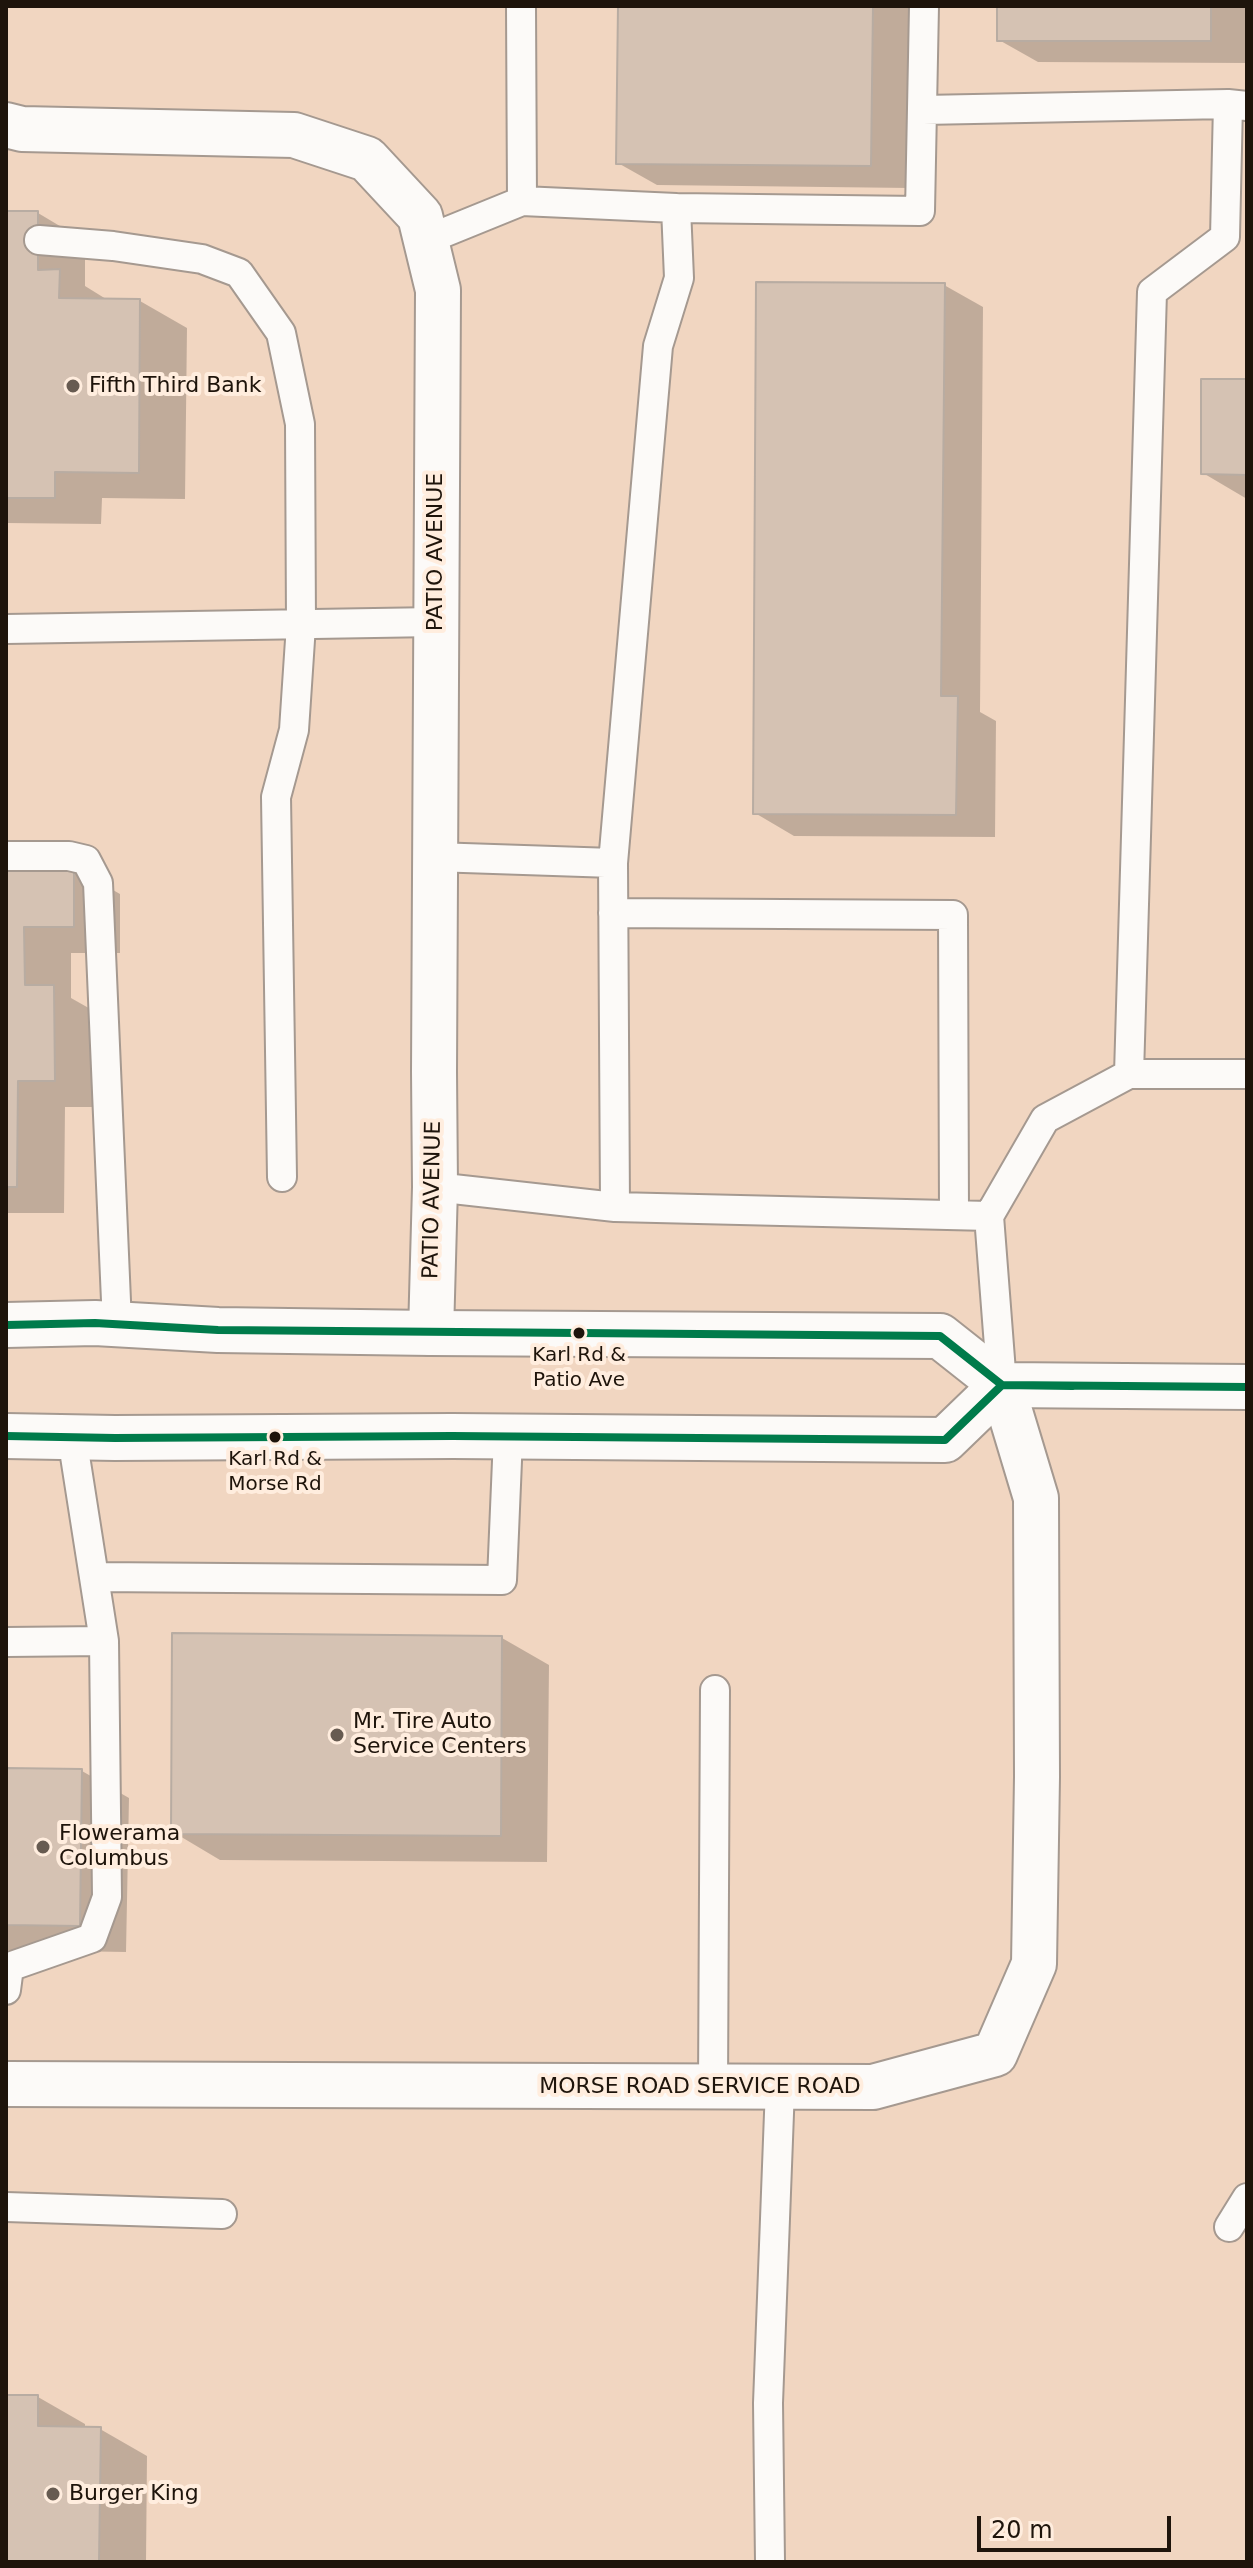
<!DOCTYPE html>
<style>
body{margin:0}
#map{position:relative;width:1253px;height:2568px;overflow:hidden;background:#eeded2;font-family:"DejaVu Sans",sans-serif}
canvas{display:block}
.frame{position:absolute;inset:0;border:8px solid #1e140b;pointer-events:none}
.scale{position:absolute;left:977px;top:2516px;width:194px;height:36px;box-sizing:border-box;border:4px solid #1e140b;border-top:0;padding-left:10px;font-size:24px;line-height:28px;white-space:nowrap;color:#1e140b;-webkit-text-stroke:6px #ffedde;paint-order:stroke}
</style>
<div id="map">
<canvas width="1253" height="2568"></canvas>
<div class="frame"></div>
<div class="scale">20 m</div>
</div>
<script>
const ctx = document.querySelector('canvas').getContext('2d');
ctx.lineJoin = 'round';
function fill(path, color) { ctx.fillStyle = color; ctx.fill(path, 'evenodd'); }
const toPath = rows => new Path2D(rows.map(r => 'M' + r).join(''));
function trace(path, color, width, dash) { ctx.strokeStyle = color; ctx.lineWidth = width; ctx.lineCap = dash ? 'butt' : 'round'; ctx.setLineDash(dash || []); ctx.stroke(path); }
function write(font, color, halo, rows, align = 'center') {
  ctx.font = font + ' "DejaVu Sans",sans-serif'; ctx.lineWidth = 8; ctx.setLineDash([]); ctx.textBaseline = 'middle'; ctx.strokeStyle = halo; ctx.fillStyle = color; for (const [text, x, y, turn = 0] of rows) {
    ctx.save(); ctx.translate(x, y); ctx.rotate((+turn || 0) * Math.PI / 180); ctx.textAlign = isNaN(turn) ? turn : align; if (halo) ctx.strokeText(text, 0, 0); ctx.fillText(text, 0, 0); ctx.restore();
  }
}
const built = toPath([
 [6,6,1247,6,1247,2562,6,2562]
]);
const shadow = toPath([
 [620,6,911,6,910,188,657,185,618,163],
 [999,6,1247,6,1247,63,1038,62,999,40],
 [6,213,38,213,85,241,85,286,106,299,106,301,140,301,187,328,185,499,102,498,101,524,6,523],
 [944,285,983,307,980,712,996,721,995,837,794,836,755,813],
 [1247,381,1247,499,1203,473],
 [6,867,73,867,120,894,120,953,71,953,71,998,101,1015,101,1107,65,1107,64,1213,6,1213],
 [502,1638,549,1665,547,1862,220,1860,173,1832],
 [6,1770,82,1771,129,1798,126,1952,6,1950],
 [6,2397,38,2397,85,2424,85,2429,100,2429,147,2456,146,2562,6,2562]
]);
const building = toPath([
 [618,6,873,6,871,166,616,164,618,6],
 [997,6,1211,6,1211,41,997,41,997,6],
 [6,211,38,211,38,270,60,269,59,298,140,299,139,473,55,472,55,498,6,498,6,211],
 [756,282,945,283,941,696,958,696,956,815,753,814,756,282],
 [1201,379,1247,379,1247,475,1201,474,1201,379],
 [6,865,74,865,74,927,24,927,25,985,54,985,55,1081,18,1081,17,1187,6,1187,6,865],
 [172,1633,502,1636,501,1836,171,1834,172,1633],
 [6,1768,82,1769,80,1926,6,1925,6,1768],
 [6,2395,38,2395,38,2426,101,2427,99,2562,6,2562,6,2395]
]);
const lane = toPath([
 [521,6,522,201,676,208,679,278,658,346,613,863,615,1207,989,1216,1045,1119,1129,1074,1152,292,1225,237,1228,104,1247,106],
 [923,110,1228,104],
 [676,208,920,211,924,6],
 [39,240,113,246,202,259,239,273,281,333,300,424,301,625,294,730,276,797,282,1177],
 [426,240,522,201],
 [6,629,436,622],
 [6,856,69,856,86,860,98,883,117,1324],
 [434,857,613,863],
 [613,913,953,915,954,1215],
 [1129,1074,1247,1074],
 [435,1187,615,1207],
 [989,1216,1002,1385],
 [94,1577,502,1580,508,1437],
 [6,1642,104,1641],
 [6,1990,9,1967,92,1938,107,1897,104,1641,72,1437],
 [713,2087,715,1690],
 [6,2207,222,2214],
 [1229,2227,1247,2198],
 [770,2562,768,2403,780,2087]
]);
const street = toPath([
 [6,125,22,129,294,135,367,159,420,216,438,290,434,1071,435,1187,431,1333],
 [6,2084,873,2087,995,2054,1034,1964,1037,1777,1036,1498,1002,1385]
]);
const secondary = toPath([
 [6,1325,95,1323,218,1330,431,1333,940,1336,1002,1385,1247,1387],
 [6,1436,115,1438,452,1436,945,1440,1002,1385]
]);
const bus1 = toPath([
 [6,1325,95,1323,218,1330,940,1336,1002,1385,1073,1386],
 [6,1436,115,1438,452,1436,945,1440,1002,1385,1247,1387]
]);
const markers = [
 [73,386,8,"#675b51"],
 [579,1333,7,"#1e140b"],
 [275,1437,7,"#1e140b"],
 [337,1735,8,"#675b51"],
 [43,1847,8,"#675b51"],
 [53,2494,8,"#675b51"]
];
const busNames = [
 ["Karl Rd &",579,1356],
 ["Patio Ave",579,1381],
 ["Karl Rd &",275,1460],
 ["Morse Rd",275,1485]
];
const poiNames = [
 ["Fifth Third Bank",89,386],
 ["Mr. Tire Auto",353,1722],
 ["Service Centers",353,1747],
 ["Flowerama",59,1834],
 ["Columbus",59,1859],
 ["Burger King",69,2494]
];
const streetNames = [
 ["PATIO AVENUE",436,552,-90],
 ["PATIO AVENUE",433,1200,-89],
 ["MORSE ROAD SERVICE ROAD",700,2087]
];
fill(built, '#f1d6c1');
fill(shadow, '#0003');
fill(building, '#d5c2b3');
trace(building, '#b8aca2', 2);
trace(lane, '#a59990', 32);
trace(street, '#a59990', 48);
trace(secondary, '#a59990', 48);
trace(lane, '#fcfaf8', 28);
trace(street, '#fcfaf8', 44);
trace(secondary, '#fcfaf8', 44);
trace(bus1, '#007b4b', 8);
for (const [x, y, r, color] of markers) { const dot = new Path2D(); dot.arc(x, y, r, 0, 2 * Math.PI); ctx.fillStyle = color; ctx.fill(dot); trace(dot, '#ffedde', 3); }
write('20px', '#1e140b', '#ffedde', busNames);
write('22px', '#1e140b', '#ffedde', poiNames, 'left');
write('22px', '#1e140b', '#ffedde', streetNames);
</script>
